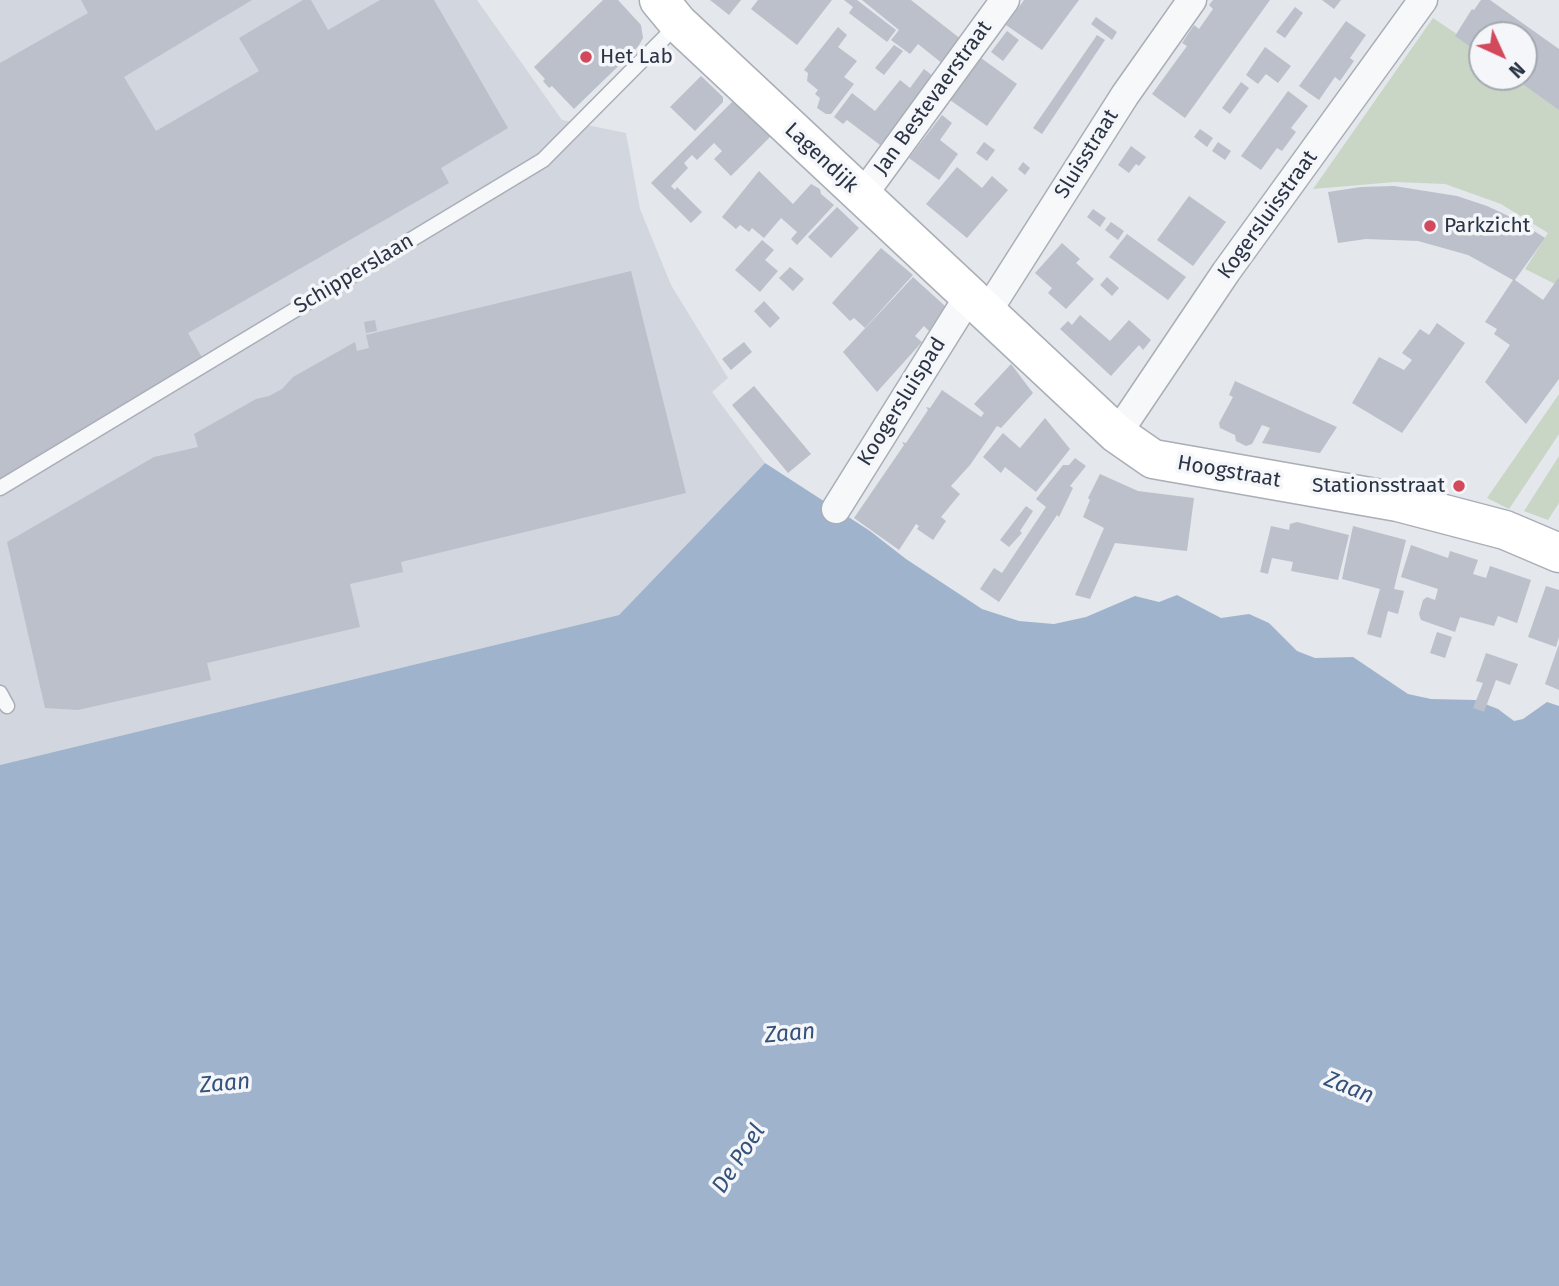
<!DOCTYPE html>
<style>
body{margin:0}
#map{position:relative;width:1559px;height:1286px;overflow:hidden;background:#e4e7ec;font-family:"Fira Sans",sans-serif}
canvas{display:block}
.north{position:absolute;left:1468px;top:21px;width:70px;height:70px;box-sizing:border-box;background:#f4f6f9;border:2px solid #a4a8b1;border-radius:50%;rotate:135deg;font-size:19px;font-weight:700;line-height:28px;text-align:center;color:#2b3445}
.north::after{content:'';display:block;margin:auto;width:24px;height:32px;background:#d1495b;clip-path:polygon(50% 0,100% 100%,50% 72%,0 100%)}
</style>
<div id="map">
<canvas width="1559" height="1286"></canvas>
<div class="north">N</div>
</div>
<script>
const ctx = document.querySelector('canvas').getContext('2d');
ctx.lineJoin = 'round';
function fill(path, color) { ctx.fillStyle = color; ctx.fill(path, 'evenodd'); }
const toPath = rows => new Path2D(rows.map(r => 'M' + r).join(''));
function trace(path, color, width, dash) { ctx.strokeStyle = color; ctx.lineWidth = width; ctx.lineCap = dash ? 'butt' : 'round'; ctx.setLineDash(dash || []); ctx.stroke(path); }
function write(font, color, halo, rows, align = 'center') {
  ctx.font = font + ' "Fira Sans",sans-serif'; ctx.lineWidth = 7; ctx.setLineDash([]); ctx.textBaseline = 'middle'; ctx.strokeStyle = halo; ctx.fillStyle = color; for (const [text, x, y, turn = 0] of rows) {
    ctx.save(); ctx.translate(x, y); ctx.rotate((+turn || 0) * Math.PI / 180); ctx.textAlign = isNaN(turn) ? turn : align; if (halo) ctx.strokeText(text, 0, 0); ctx.fillText(text, 0, 0); ctx.restore();
  }
}
const built = toPath([
 [0,0,477,0,562,120,626,133,640,209,671,285,728,378,712,392,765,463,619,615,0,765]
]);
const green = toPath([
 [1433,18,1482,51,1482,77,1520,77,1559,103,1559,277,1555,284,1525,269,1548,233,1501,204,1445,184,1395,182,1313,189],
 [1559,394,1559,434,1509,509,1487,498],
 [1559,456,1559,503,1548,520,1524,511]
]);
const water = toPath([
 [765,463,870,531,906,559,982,609,1019,621,1054,624,1086,617,1135,596,1159,602,1177,595,1221,618,1249,614,1269,623,1297,651,1315,658,1353,657,1408,694,1431,699,1475,700,1498,709,1514,721,1523,719,1547,702,1559,706,1559,1286,0,1286,0,765,619,615]
]);
const building = toPath([
 [81,0,252,0,124,77,156,131,259,71,239,38,303,0,311,0,328,30,380,0,434,0,508,128,441,168,449,183,188,333,204,361,0,479,0,63,88,13],
 [603,0,618,0,641,25,643,38,638,47,574,109,552,86,549,88,543,81,545,79,534,67],
 [710,0,741,0,729,15],
 [758,0,832,0,797,45,751,9],
 [844,0,857,0,896,30,887,42,849,13,853,7],
 [862,0,911,0,962,40,943,64,918,44,910,54,891,40,899,30],
 [1024,0,1079,0,1042,50,1006,25],
 [1213,0,1270,0,1185,118,1152,94,1187,46,1182,43,1194,25,1199,29,1213,9,1209,5],
 [1322,0,1341,0,1334,9],
 [1481,0,1490,0,1559,49,1559,110,1513,77,1524,77,1524,35,1482,35,1482,55,1455,36,1472,9,1474,10],
 [1295,7,1303,13,1285,38,1276,32],
 [1096,17,1117,32,1112,40,1091,24],
 [1346,21,1366,35,1350,58,1354,61,1340,81,1335,77,1319,100,1299,86],
 [838,27,847,35,838,47,857,61,844,77,854,84,831,114,826,114,817,108,820,98,815,94,818,90,807,81,808,73,804,70],
 [1007,31,1019,40,1003,61,991,52],
 [1097,35,1105,40,1042,134,1033,128],
 [894,45,903,51,884,75,875,68],
 [1265,47,1291,66,1278,83,1266,74,1258,84,1246,75],
 [981,58,1017,84,987,126,950,100],
 [924,69,933,76,880,145,847,120,843,124,834,117,852,93,875,111,900,80,910,88],
 [701,76,723,97,723,102,695,131,670,107],
 [1241,82,1249,88,1230,114,1222,108],
 [1288,91,1308,106,1291,128,1296,132,1282,151,1277,148,1261,170,1241,156],
 [735,99,771,136,731,176,714,159,722,151,714,143,697,160,692,155,684,163,688,168,671,186,675,190,677,187,702,212,691,223,651,183],
 [942,115,952,123,940,140,958,154,939,180,909,158],
 [1200,129,1213,138,1207,147,1194,137],
 [984,142,995,150,987,161,976,153],
 [1218,142,1231,151,1225,160,1212,151],
 [1131,146,1146,157,1139,166,1136,164,1129,173,1118,165],
 [1023,162,1030,168,1025,175,1018,169],
 [957,167,982,188,992,176,1008,190,967,238,926,204],
 [759,171,793,204,811,184,820,189,821,194,834,205,797,245,791,239,797,232,781,218,764,238,752,228,749,232,740,225,736,229,722,217],
 [1394,186,1457,196,1487,206,1517,220,1545,238,1515,280,1543,300,1559,277,1559,379,1526,424,1485,382,1510,345,1494,334,1497,329,1485,322,1513,280,1468,255,1418,241,1366,239,1338,243,1328,192,1361,187],
 [1189,196,1226,222,1193,266,1157,240],
 [837,207,859,228,831,258,808,237],
 [1093,209,1106,218,1100,227,1087,217],
 [1111,222,1124,231,1118,240,1105,230],
 [1127,234,1186,277,1168,300,1109,257],
 [762,240,774,250,765,260,778,271,760,292,735,270],
 [1062,243,1080,259,1076,263,1094,279,1066,309,1048,293,1052,288,1035,273],
 [881,248,913,275,865,328,854,318,850,321,832,303],
 [790,267,804,279,793,291,779,278],
 [631,271,686,493,401,562,403,572,350,584,360,627,207,663,211,680,78,710,45,708,7,542,154,457,198,447,194,434,256,399,269,396,282,389,293,377,355,342,357,351,369,348,366,335],
 [913,277,945,306,929,331,924,326,915,336,922,342,877,392,843,352],
 [1107,277,1119,288,1112,296,1100,285],
 [764,301,780,318,770,328,754,311],
 [1080,315,1110,341,1129,320,1151,340,1143,350,1139,345,1111,376,1060,329,1068,321,1072,325],
 [375,320,377,331,366,333,364,322],
 [1437,323,1465,343,1402,433,1352,403,1379,357,1404,370,1412,360,1402,353,1420,329,1429,335],
 [744,342,752,352,731,370,722,359],
 [1011,364,1033,393,1001,428,997,426,970,465,951,486,960,494,941,517,946,521,933,540,917,529,919,526,916,524,899,550,854,518,904,445,902,442,906,443,928,410,926,407,930,408,942,390,981,417,984,413,974,404],
 [1235,381,1337,427,1320,453,1262,443,1270,428,1262,425,1252,444,1246,446,1236,441,1235,435,1220,428,1219,423,1233,397,1229,395],
 [754,386,811,454,788,473,732,405],
 [1045,418,1070,449,1036,492,1005,467,1001,473,983,457,1003,433,1020,448],
 [1075,458,1086,466,1070,486,1073,488,1059,517,1057,515,999,602,980,589,994,568,1002,573,1046,507,1036,499,1063,465,1069,465],
 [1100,474,1138,491,1194,498,1187,551,1115,543,1090,599,1075,595,1104,528,1083,517,1090,500,1088,498],
 [1026,506,1033,511,1020,531,1022,533,1009,547,1000,540],
 [1297,522,1349,535,1338,580,1291,571,1293,562,1272,558,1268,574,1260,572,1271,526,1289,530,1290,524],
 [1353,526,1406,540,1394,589,1404,591,1398,614,1388,611,1381,638,1367,634,1380,589,1342,579],
 [1411,545,1448,558,1450,551,1478,560,1473,574,1486,578,1490,566,1531,580,1517,623,1498,616,1494,626,1460,617,1455,632,1421,620,1419,614,1423,600,1427,597,1435,600,1438,589,1401,577],
 [1546,586,1559,590,1559,637,1556,647,1528,637],
 [1437,632,1452,637,1445,658,1430,653],
 [1559,644,1559,690,1545,684],
 [1486,653,1518,664,1510,685,1496,680,1484,712,1473,708,1483,683,1476,681]
]);
const lane = toPath([
 [0,488,543,160,677,25],
 [0,693,7,706]
]);
const street = toPath([
 [862,196,1005,0],
 [987,312,1125,95,1192,0],
 [1117,434,1226,272,1423,0],
 [836,509,969,296]
]);
const secondary = toPath([
 [659,0,678,23,1117,434,1153,459,1398,502,1505,530,1559,553]
]);
const markers = [
 [586,57,7,"#d1495b"],
 [1430,226,7,"#d1495b"],
 [1459,486,7,"#d1495b"]
];
const poiNames = [
 ["Het Lab",600,57],
 ["Parkzicht",1444,226],
 ["Stationsstraat",1445,486,"right"]
];
const streetNames = [
 ["Jan Bestevaerstraat",933,98,-54],
 ["Sluisstraat",1087,154,-58],
 ["Lagendijk",821,158,43],
 ["Kogersluisstraat",1268,215,-54],
 ["Schipperslaan",354,274,-31],
 ["Koogersluispad",902,402,-58],
 ["Hoogstraat",1229,472,10]
];
const waterNames = [
 ["Zaan",790,1034,-5],
 ["Zaan",225,1084,-5],
 ["Zaan",1349,1088,22],
 ["De Poel",739,1159,-57]
];
fill(built, '#d2d6de');
fill(green, '#c9d6c5');
fill(water, '#9fb4cc');
fill(building, '#bbc0ca');
trace(lane, '#a9aeb7', 17);
trace(street, '#a9aeb7', 31);
trace(secondary, '#a9aeb7', 41);
trace(lane, '#f7f8fa', 14);
trace(street, '#f7f8fa', 28);
trace(secondary, '#fff', 38);
for (const [x, y, r, color] of markers) { const dot = new Path2D(); dot.arc(x, y, r, 0, 2 * Math.PI); ctx.fillStyle = color; ctx.fill(dot); trace(dot, '#f4f6f9', 2.5); }
write('21px', '#2b3445', '#f4f6f9', poiNames, 'left');
write('21px', '#2b3445', '#f4f6f9', streetNames);
write('italic 23px', '#34527a', '#f4f6f9', waterNames);
</script>
